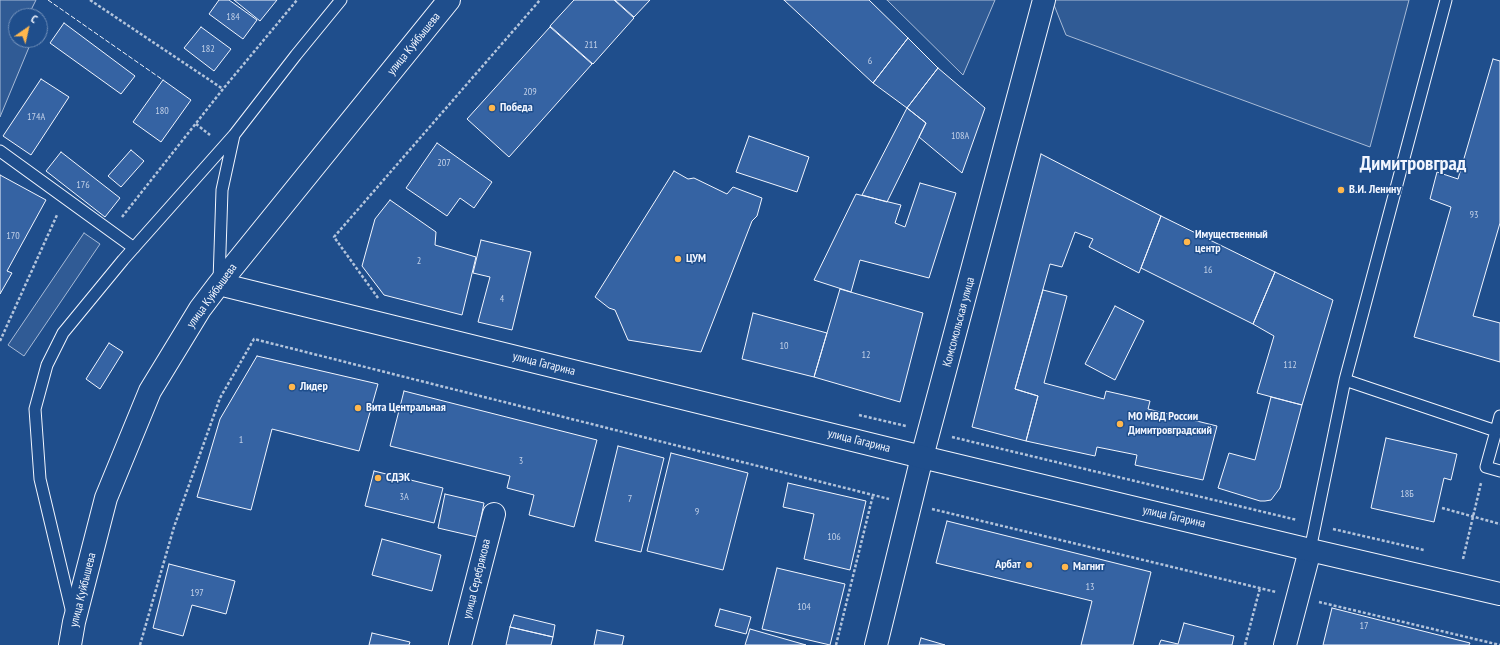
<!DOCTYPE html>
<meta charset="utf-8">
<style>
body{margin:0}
#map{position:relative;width:1500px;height:645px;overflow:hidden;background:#1f4e8c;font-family:"PT Sans Narrow",sans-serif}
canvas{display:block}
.north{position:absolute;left:8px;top:8px;width:40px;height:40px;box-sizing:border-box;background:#1f4e8c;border:1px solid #7391ba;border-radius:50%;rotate:34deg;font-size:11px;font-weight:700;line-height:16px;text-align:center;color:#f2f6ff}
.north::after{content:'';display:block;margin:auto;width:14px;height:18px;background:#ffb74d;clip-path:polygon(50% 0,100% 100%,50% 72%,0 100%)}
</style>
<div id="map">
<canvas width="1500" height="645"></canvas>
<div class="north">С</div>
</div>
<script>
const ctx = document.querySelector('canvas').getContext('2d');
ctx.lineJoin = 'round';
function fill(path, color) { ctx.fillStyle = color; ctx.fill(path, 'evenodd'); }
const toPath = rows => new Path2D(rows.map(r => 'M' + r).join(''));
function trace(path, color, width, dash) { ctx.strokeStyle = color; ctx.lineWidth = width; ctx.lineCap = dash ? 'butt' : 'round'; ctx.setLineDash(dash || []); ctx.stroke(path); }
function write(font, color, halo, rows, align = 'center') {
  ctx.font = font + ' "PT Sans Narrow",sans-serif'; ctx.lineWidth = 3; ctx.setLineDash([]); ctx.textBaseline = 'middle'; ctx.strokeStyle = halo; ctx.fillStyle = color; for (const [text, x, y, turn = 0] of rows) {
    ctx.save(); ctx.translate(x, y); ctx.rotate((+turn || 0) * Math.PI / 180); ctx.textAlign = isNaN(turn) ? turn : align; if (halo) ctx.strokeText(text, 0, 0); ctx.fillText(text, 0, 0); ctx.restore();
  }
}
const built = toPath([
 [0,0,36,0,28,16,16,16,16,40,32,40,0,117,0,0],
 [887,0,995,0,963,75,887,0],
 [1055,0,1409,0,1370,147,1066,35,1054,5,1055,0],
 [84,233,100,244,24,356,8,345,84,233]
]);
const building = toPath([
 [219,0,229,0,257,20,243,39,209,14,219,0],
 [234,0,277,0,260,21,234,0],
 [574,0,614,0,634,18,593,64,550,26,574,0],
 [615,0,650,0,634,17,615,0],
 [784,0,869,0,908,38,873,83,784,0],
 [64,23,135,76,121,94,50,43,64,23],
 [201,27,231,49,214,71,184,48,201,27],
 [550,27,592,64,509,157,467,119,550,27],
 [908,38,938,68,907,108,873,83,908,38],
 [1493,59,1500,61,1500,223,1473,316,1500,323,1500,362,1414,337,1451,207,1430,199,1437,172,1458,179,1493,59],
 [938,68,985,108,962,173,919,137,926,123,907,108,938,68],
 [41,79,69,97,31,155,3,136,41,79],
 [163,80,191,100,161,142,133,122,163,80],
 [907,108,926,123,887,202,862,195,907,108],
 [749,136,809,157,797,192,736,172,749,136],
 [437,143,492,182,474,208,460,198,447,216,406,188,437,143],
 [131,150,144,161,121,187,108,176,131,150],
 [61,152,120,198,105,217,46,171,61,152],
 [1041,154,1161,216,1139,273,1089,247,1093,239,1075,232,1062,267,1050,264,1015,389,1038,396,1026,441,972,427,1041,154],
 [674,171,688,179,694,178,727,194,733,187,762,198,757,216,752,221,701,352,628,340,615,310,609,308,595,297,674,171],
 [0,175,46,200,7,271,12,273,0,294,0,175],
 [920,183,956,193,929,278,860,260,851,292,814,280,856,194,901,205,895,223,905,227,920,183],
 [390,200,436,232,435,245,476,257,462,315,384,295,362,266,375,219,390,200],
 [1161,216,1275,272,1253,324,1141,268,1161,216],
 [481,240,531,252,512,330,478,322,490,277,473,273,481,240],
 [1275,272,1333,300,1302,405,1257,393,1274,336,1253,324,1275,272],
 [840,289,923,313,900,402,814,377,840,289],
 [1043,290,1067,296,1044,383,1104,399,1106,391,1150,401,1148,409,1217,426,1203,480,1135,465,1137,455,1097,447,1095,456,1026,441,1038,396,1015,389,1043,290],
 [1115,306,1144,321,1115,380,1085,364,1115,306],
 [753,313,827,333,814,377,742,359,753,313],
 [109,343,123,352,100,389,86,379,109,343],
 [257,356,378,384,359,451,272,429,251,510,197,497,220,419,257,356],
 [404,391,597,440,574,527,529,515,534,495,507,488,510,476,390,446,404,391],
 [1271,397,1302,405,1280,488,1271,500,1265,501,1260,501,1218,488,1229,453,1255,460,1271,397],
 [1386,438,1457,454,1451,480,1444,478,1434,522,1371,508,1386,438],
 [618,446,664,458,641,552,595,541,618,446],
 [671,453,748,473,723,570,647,551,671,453],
 [374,471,443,488,434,523,365,506,374,471],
 [788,483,866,501,850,570,804,559,814,514,783,507,788,483],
 [445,494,484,503,477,537,438,528,445,494],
 [947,521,1151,572,1133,645,1081,645,1092,601,936,563,947,521],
 [382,539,441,555,432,591,372,575,382,539],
 [169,564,235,581,226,614,192,605,183,636,153,628,169,564],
 [777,568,845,584,830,645,762,629,777,568],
 [1332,608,1470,643,1469,645,1323,645,1332,608],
 [720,609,751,617,746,634,715,626,720,609],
 [514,615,555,625,553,637,510,627,514,615],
 [1184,623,1234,636,1232,645,1159,645,1161,640,1178,644,1184,623],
 [510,627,553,637,551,645,506,645,510,627],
 [750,629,806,645,745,645,750,629],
 [597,630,624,636,622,645,594,645,597,630],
 [372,633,410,642,409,645,369,645,372,633],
 [921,638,945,645,919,645,921,638]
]);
const path = toPath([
 [90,0,223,89],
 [196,124,210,135],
 [122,217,223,89,297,0],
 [378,298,334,237,540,0],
 [0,341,57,215],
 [859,415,906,426],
 [952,437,1297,520],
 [1442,508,1500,524],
 [932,509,1276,592],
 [1333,529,1424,550],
 [1463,559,1481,483],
 [1319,602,1500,645],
 [140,645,174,527,220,398,254,339,889,499],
 [836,645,873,495],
 [1245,645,1260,588]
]);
const lane = toPath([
 [0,151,134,248],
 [219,281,222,190,234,135,296,55,341,0],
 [1345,380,1496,431,1486,467,1500,471],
 [1496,431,1500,416],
 [1310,550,1345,380,1446,0],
 [72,613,40,479,35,409,47,365,63,333,123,260,234,135]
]);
const street = toPath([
 [460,645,494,514],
 [876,645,922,457,1044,0],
 [1285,645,1310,550]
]);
const secondary = toPath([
 [219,284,922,457,1310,550,1500,594],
 [70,645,74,622,106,498,150,391,200,309,219,284,449,0]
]);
const fence = toPath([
 [48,0,163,80]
]);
const markers = [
 [492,108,4,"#ffb74d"],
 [1341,190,4,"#ffb74d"],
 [1187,242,4,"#ffb74d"],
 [678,259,4,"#ffb74d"],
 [292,387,4,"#ffb74d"],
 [358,408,4,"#ffb74d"],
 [1120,424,4,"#ffb74d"],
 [378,478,4,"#ffb74d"],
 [1029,565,4,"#ffb74d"],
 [1065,567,4,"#ffb74d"]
];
const numberNames = [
 ["184",233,17],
 ["211",591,45],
 ["182",208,49],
 ["6",870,61],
 ["209",530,92],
 ["180",162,111],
 ["174А",36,117],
 ["108А",960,136],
 ["207",444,163],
 ["176",83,185],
 ["93",1474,215],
 ["170",13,236],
 ["2",419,261],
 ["16",1208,270],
 ["4",502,299],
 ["10",784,346],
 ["12",866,355],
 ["112",1290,365],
 ["1",241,440],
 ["3",521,461],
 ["18Б",1407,494],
 ["3А",404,497],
 ["7",630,499],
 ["9",697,512],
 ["106",834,537],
 ["13",1090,587],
 ["197",197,593],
 ["104",804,607],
 ["17",1364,626]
];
const streetNames = [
 ["улица Куйбышева",414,44,-51],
 ["улица Куйбышева",212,296,-54],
 ["Комсомольская улица",959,322,-75],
 ["улица Гагарина",544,364,14],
 ["улица Гагарина",859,441,14],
 ["улица Гагарина",1174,517,13],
 ["улица Серебрякова",477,579,-76],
 ["улица Куйбышева",83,590,-76]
];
const poiNames = [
 ["Победа",500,108],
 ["В.И. Ленину",1349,190],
 ["Имущественный",1195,235],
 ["центр",1195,249],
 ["ЦУМ",686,259],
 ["Лидер",300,387],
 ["Вита Центральная",366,408],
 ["МО МВД России",1128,417],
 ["Димитровградский",1128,431],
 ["СДЭК",386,478],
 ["Арбат",1021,565,"right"],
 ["Магнит",1073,567]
];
const townNames = [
 ["Димитровград",1413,164]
];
fill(built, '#305b95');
trace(built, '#a8bbd7', 1);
fill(building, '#3563a3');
trace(building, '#f2f6ff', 1);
trace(lane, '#f2f6ff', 13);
trace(street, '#f2f6ff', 24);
trace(secondary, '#f2f6ff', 24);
trace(path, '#b3c4dc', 2.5, [3, 2]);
trace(lane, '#1f4e8c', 11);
trace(street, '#1f4e8c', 22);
trace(secondary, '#1f4e8c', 22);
trace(fence, '#f2f6ff', 1, [5, 2]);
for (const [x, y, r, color] of markers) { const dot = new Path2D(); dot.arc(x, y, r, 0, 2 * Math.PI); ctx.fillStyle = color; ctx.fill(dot); trace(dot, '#1f4e8c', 1.5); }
write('10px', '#c3d1e8', null, numberNames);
write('12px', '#f2f6ff', '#1f4e8c', streetNames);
write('bold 12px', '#f2f6ff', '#1f4e8c', poiNames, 'left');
write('bold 20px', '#f2f6ff', '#1f4e8c', townNames);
</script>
